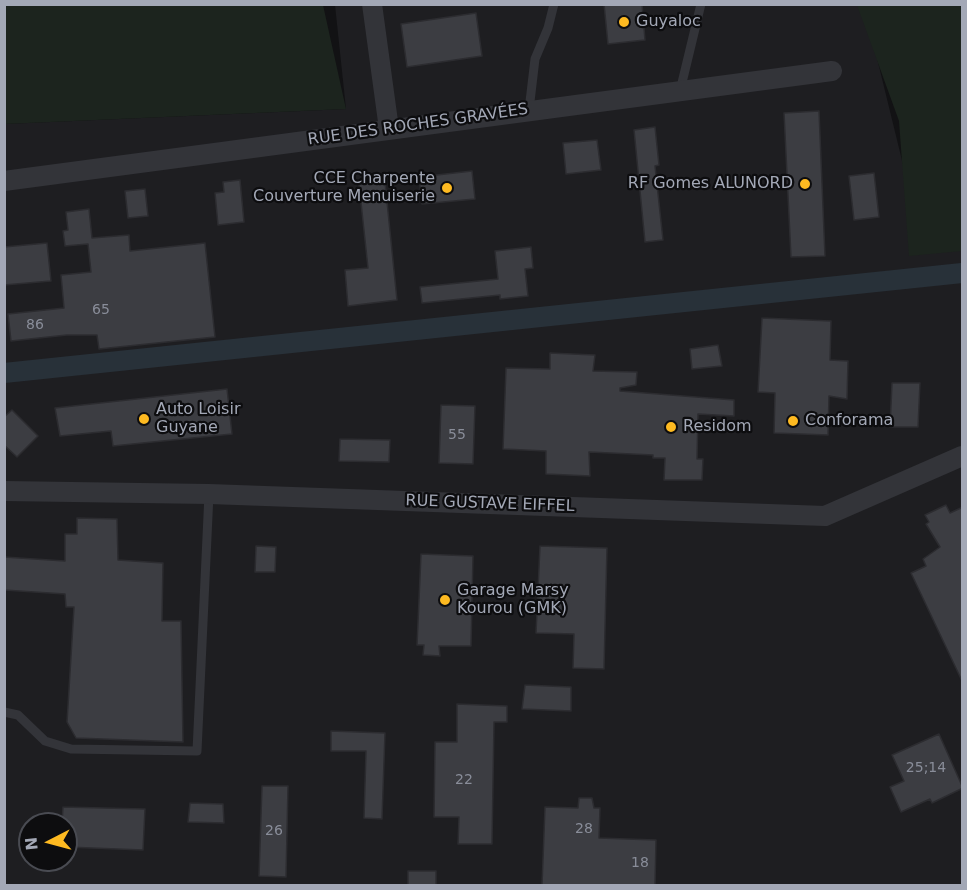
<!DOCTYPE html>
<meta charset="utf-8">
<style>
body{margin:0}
#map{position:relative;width:967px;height:890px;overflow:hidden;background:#121214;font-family:"DejaVu Sans",sans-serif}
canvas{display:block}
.frame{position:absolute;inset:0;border:6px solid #a3a8b6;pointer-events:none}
.north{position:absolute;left:18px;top:812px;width:60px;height:60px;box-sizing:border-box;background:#0d0d0f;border:2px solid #494b52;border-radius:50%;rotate:264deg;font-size:16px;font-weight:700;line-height:24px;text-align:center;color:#a3a8b6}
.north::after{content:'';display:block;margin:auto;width:21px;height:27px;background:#feba21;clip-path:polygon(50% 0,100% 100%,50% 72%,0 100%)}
</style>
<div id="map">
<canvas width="967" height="890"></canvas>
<div class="frame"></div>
<div class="north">N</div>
</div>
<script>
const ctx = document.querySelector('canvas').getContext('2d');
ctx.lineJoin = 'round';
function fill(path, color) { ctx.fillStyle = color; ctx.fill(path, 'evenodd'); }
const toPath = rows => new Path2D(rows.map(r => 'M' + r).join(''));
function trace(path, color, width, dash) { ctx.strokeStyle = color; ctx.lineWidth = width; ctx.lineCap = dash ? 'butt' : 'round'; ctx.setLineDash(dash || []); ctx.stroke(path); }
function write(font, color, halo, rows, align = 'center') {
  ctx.font = font + ' "DejaVu Sans",sans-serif'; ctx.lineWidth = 4.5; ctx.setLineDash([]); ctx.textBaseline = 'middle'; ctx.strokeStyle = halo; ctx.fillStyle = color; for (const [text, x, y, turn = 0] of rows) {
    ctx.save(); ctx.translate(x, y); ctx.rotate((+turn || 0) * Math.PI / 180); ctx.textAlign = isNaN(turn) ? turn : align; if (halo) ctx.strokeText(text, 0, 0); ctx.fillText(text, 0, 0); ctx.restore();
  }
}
const built = toPath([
 [335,5,864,5,920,234,962,232,962,885,5,885,4,124,346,109],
 [30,824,66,824,66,860,30,860]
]);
const green = toPath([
 [4,5,323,5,346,109,5,124],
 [857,5,962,5,962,251,909,256,899,121]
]);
const canal = toPath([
 [4,373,962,273]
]);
const building = toPath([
 [604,4,642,4,645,40,608,44,604,4],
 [476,13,482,56,407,67,401,24,476,13],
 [819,111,825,256,791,257,784,113,819,111],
 [655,127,659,165,655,166,663,240,645,242,634,130,655,127],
 [597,140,601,170,566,174,563,143,597,140],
 [472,171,475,199,422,204,419,177,472,171],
 [874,173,879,217,854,220,849,176,874,173],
 [240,180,244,222,218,225,215,193,224,192,223,182,240,180],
 [385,182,397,300,348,306,345,270,368,268,359,184,385,182],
 [145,189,148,216,128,218,125,191,145,189],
 [89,209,92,238,129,235,130,251,205,243,215,337,99,349,97,335,67,335,11,341,8,314,64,308,61,275,91,272,88,244,65,246,63,231,68,230,66,212,89,209],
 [47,243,51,281,4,285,4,247,47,243],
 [531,247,533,268,525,269,528,296,500,299,500,295,422,303,420,287,498,279,495,251,531,247],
 [762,318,831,321,830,360,848,361,847,399,829,396,828,435,774,433,775,393,758,392,762,318],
 [718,345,722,366,692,369,690,349,718,345],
 [550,353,595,355,593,371,637,372,636,385,620,388,620,391,734,400,734,416,698,414,697,459,703,459,702,480,664,480,665,458,653,458,653,455,589,452,590,476,546,474,546,451,503,449,506,368,550,369,550,353],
 [892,383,920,383,918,427,890,427,892,383],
 [227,389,232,434,113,446,111,431,60,436,55,408,227,389],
 [441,405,475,406,473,464,439,463,441,405],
 [12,410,38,436,17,457,4,445,4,417,12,410],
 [340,439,390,440,389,462,339,461,340,439],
 [946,505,950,513,963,507,963,683,911,573,926,566,923,559,940,547,926,524,929,522,925,515,946,505],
 [77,518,117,519,118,560,163,563,162,621,181,621,183,742,76,738,67,722,74,607,66,607,65,594,4,590,4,557,65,561,65,534,77,534,77,518],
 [256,546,276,547,275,572,255,572,256,546],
 [540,546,607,548,604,669,573,668,574,634,536,633,540,546],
 [421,554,473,556,471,646,439,646,440,656,423,655,424,645,417,645,421,554],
 [525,685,571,687,571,711,522,709,525,685],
 [457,704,507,706,507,722,494,722,492,844,458,844,459,817,434,817,435,742,457,742,457,704],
 [331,731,385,733,382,819,364,818,366,751,331,751,331,731],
 [939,734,963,788,932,803,930,799,901,812,890,787,904,781,892,755,939,734],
 [262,786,288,786,286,877,259,876,262,786],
 [579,798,592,798,594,808,600,808,599,838,656,840,655,885,542,885,545,807,578,808,579,798],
 [190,803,223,804,224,823,188,822,190,803],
 [63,807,145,809,143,850,66,847,66,824,62,824,63,807],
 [408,871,436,871,436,885,408,885,408,871]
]);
const lane = toPath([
 [680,91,701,4],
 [529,110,535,59,548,28,554,4],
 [4,712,18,715,45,741,71,749,197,751,209,494]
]);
const street = toPath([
 [372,4,389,129],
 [4,181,832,71],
 [4,491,209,494,825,516,962,456]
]);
const markers = [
 [624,22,6,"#feba21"],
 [805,184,6,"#feba21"],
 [447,188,6,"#feba21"],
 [144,419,6,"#feba21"],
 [793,421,6,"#feba21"],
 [671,427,6,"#feba21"],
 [445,600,6,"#feba21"]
];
const numberNames = [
 ["65",101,310],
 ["86",35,325],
 ["55",457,435],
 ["25;14",926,768],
 ["22",464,780],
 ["28",584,829],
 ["26",274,831],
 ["18",640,863]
];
const poiNames = [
 ["Guyaloc",636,22],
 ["CCE Charpente",435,179,"right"],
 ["Couverture Menuiserie",435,197,"right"],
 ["RF Gomes ALUNORD",793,184,"right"],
 ["Auto Loisir",156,410],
 ["Guyane",156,428],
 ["Conforama",805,421],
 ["Residom",683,427],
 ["Garage Marsy",457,591],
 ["Kourou (GMK)",457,609]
];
const streetNames = [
 ["RUE DES ROCHES GRAVÉES",418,125,-8],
 ["RUE GUSTAVE EIFFEL",490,504,2]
];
fill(built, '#1e1e21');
fill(green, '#1c241e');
trace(canal, '#283139', 20);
fill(building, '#3c3d42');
trace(building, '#2c2c30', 1.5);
trace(lane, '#333439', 9);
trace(street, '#333439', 20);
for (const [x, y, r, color] of markers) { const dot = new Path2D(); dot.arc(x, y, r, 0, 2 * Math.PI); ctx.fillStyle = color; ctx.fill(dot); trace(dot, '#0d0d0f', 2); }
write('14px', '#898d99', null, numberNames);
write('16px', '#a3a8b6', '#0d0d0f', poiNames, 'left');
write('16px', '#a3a8b6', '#0d0d0f', streetNames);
</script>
